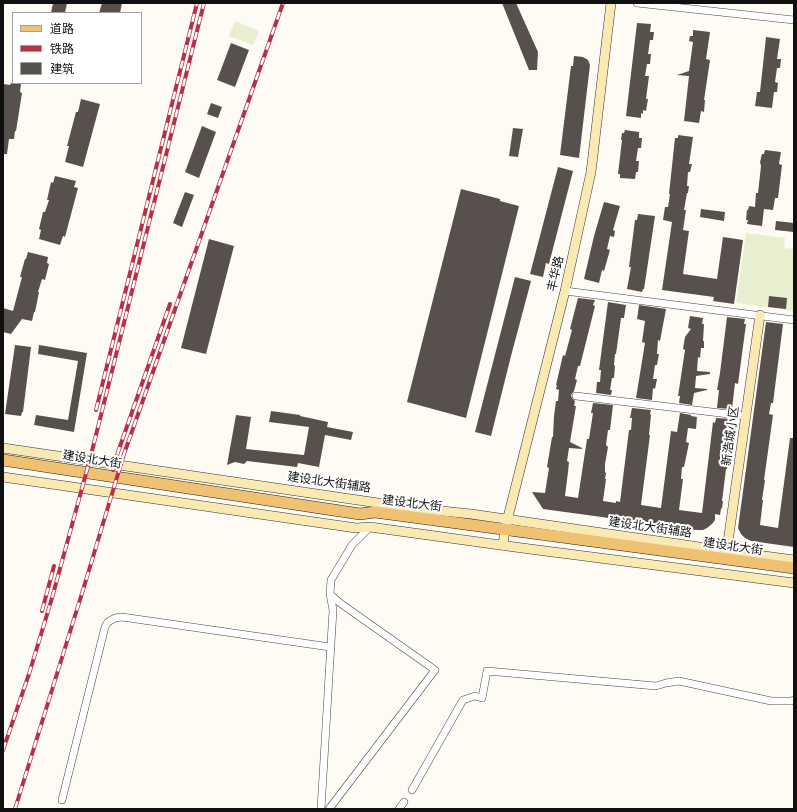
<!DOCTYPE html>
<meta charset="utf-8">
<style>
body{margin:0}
#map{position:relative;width:797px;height:812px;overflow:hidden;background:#fefbf4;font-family:"Times New Roman","Noto Sans SC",serif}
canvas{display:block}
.frame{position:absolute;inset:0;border:4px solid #101010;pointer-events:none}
.legend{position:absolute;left:12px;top:12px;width:130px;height:72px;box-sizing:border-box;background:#fff;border:1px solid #9f9f9f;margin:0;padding:5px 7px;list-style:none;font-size:12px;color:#101010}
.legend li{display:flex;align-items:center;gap:8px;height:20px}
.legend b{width:20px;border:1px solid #9f9f9f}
</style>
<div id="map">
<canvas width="797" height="812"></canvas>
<div class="frame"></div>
<ul class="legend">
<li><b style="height:5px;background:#efc172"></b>道路</li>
<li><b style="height:5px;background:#b83048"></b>铁路</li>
<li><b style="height:11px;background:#58504d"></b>建筑</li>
</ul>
</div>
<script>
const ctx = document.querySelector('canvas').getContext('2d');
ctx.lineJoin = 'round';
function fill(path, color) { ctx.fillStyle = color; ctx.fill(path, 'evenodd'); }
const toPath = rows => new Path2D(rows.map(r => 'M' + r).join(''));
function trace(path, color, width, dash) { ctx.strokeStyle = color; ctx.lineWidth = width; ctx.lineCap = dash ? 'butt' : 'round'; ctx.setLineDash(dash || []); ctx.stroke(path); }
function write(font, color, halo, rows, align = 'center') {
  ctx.font = font + ' "Times New Roman","Noto Sans SC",serif'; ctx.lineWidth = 4; ctx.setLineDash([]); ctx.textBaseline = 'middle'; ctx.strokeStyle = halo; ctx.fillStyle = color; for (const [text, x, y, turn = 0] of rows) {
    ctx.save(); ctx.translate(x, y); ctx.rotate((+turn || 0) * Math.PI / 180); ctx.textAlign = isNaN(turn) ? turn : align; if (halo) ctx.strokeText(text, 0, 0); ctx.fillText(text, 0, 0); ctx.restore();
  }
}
const pitch = toPath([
 [235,21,259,31,253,45,229,36],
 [746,233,785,238,784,248,794,249,794,311,736,303]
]);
const building = toPath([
 [53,3,67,3,65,13,51,13],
 [102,3,122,3,120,13,99,13],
 [502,3,516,3,538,52,537,70,529,70],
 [637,23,651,24,650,32,654,32,653,40,650,40,648,54,651,54,650,64,647,64,645,76,649,76,646,99,648,99,646,111,643,110,643,114,641,113,641,118,626,116],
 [693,30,710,32,706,59,710,60,704,100,705,100,704,112,701,111,699,123,684,121,689,76,677,75,689,71,693,42,689,41,690,36,693,36],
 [766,37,780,39,777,59,781,59,780,68,777,68,775,82,778,83,777,92,774,92,772,108,755,106,757,92,760,92],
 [231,43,249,50,235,87,217,80],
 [574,56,583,57,588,60,590,65,579,158,560,155,571,66,573,66],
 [11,83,21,84,20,92,22,93,16,131,15,131,14,139,9,139,7,154,3,154,3,91,4,84,10,85],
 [81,99,100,104,83,167,65,162,69,146,67,146,76,112,78,112],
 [211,103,222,107,218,118,207,114],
 [202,126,216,132,199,178,185,172],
 [513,128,523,129,518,157,509,156],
 [625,130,639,132,639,138,642,138,641,148,638,148,636,161,639,161,638,172,636,172,635,179,620,178,620,174,618,174,622,140,621,140,622,133,624,133],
 [678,135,693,137,689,164,692,164,690,172,688,172,687,186,689,186,688,193,687,193,684,210,686,210,683,230,689,231,683,274,717,279,723,237,743,240,734,304,713,301,714,297,662,290,672,222,663,220,665,207,668,207,670,194,669,194,675,138,678,138],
 [765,150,781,152,779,164,782,165,778,198,775,198,773,210,764,209,762,226,747,224,748,220,746,220,747,210,748,210,749,206,755,207,756,193,758,193,761,166,760,162,762,154,764,154],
 [558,167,573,171,549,264,546,263,543,277,530,274],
 [55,176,76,181,74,187,78,188,65,237,63,236,60,245,39,239,41,230,39,229,43,212,45,212,49,200,47,200,51,182,53,183],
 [461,189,500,199,500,201,519,206,466,418,407,402],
 [185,192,194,195,182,227,173,223],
 [604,202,620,206,613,230,615,231,614,237,610,236,607,249,610,250,604,271,602,270,599,283,584,279,594,236],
 [701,209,725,212,724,221,700,217],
 [638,214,655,216,646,276,644,289,643,289,642,292,627,289,631,267,629,267,635,220,637,220],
 [776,221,794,223,794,232,775,230],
 [209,239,234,246,206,354,181,348],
 [28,252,48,257,47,263,49,264,45,280,42,279,38,292,39,292,35,312,34,312,32,321,22,319,11,334,3,332,3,308,13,311,22,277,20,277,25,259,26,259],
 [515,277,531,281,511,356,491,436,475,432],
 [769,296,787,298,786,309,768,307],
 [578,298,595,300,593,305,595,306,580,366,578,366,575,379,577,380,574,391,571,395,572,398,575,401,574,406,576,406,570,442,582,448,582,449,569,448,567,461,569,462,568,472,565,496,578,498,587,439,589,439,593,413,591,413,593,403,613,405,610,430,608,430,606,445,608,447,605,464,605,472,606,473,605,479,606,479,603,501,616,503,616,501,620,502,629,430,631,430,632,418,630,418,632,408,651,410,650,414,651,415,649,435,650,435,641,505,661,508,671,431,677,432,680,413,691,415,691,416,697,417,696,429,688,428,686,442,689,443,684,467,682,467,681,479,683,479,679,510,702,513,713,422,715,423,716,418,731,419,731,420,733,421,731,443,733,444,732,452,729,451,727,469,726,469,722,501,723,501,722,508,721,509,720,515,715,514,715,520,712,524,707,528,703,530,697,530,543,509,532,492,545,493,549,468,547,467,552,437,553,437,554,416,556,401,558,401,559,390,556,389,557,385,556,385,563,355,565,356,572,330,570,329],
 [608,302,626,305,624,318,621,318,616,354,615,354,614,365,615,366,614,378,612,378,610,390,612,390,611,395,596,393,597,382,600,382,601,370,599,370],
 [639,305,666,309,660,341,658,340,657,354,659,354,657,365,655,365,653,379,657,379,655,389,653,388,652,400,636,398,645,343,642,342,645,321,637,319],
 [690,316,703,318,702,324,704,324,703,341,704,341,704,348,701,348,700,358,698,357,697,371,710,372,710,374,696,376,695,388,707,389,707,390,694,393,692,405,679,403,680,396,678,396,685,350,683,349,685,337,691,329,688,328],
 [727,317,745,319,744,324,746,324,738,384,735,383,732,409,717,408,719,390,717,390,720,373],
 [766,322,783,324,773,403,771,403,769,414,773,415,764,480,765,480,762,500,763,500,760,525,778,528,790,438,794,438,794,547,751,541,745,538,741,534,738,528],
 [15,345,31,347,24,404,23,412,22,412,21,416,5,414],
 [39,345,87,353,74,432,34,425,36,415,68,420,78,361,38,354],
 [271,411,300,415,300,416,328,422,327,427,353,432,351,440,325,435,319,467,298,463,297,467,247,461,244,464,235,462,227,465,236,415,251,417,246,449,304,455,309,427,269,422]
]);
const street = toPath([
 [637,3,794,20],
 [565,291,794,320],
 [576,396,746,416],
 [412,790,463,700,475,696,482,698,487,671,656,686,666,683,679,681,771,701,791,701,794,700],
 [62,800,105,627,108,622,115,618,122,617,330,647],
 [321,809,333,610,330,594,331,580,352,545,370,527],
 [329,809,435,670,340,603,330,594],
 [399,809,404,802]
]);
const secondary = toPath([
 [3,448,412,508,471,514,727,551,794,560],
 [3,477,356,528,370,527,522,548,794,583],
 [503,545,505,529,565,291,591,172,611,3],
 [726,556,760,315]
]);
const primary = toPath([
 [3,460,360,514,375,512,794,568]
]);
const rail = toPath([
 [96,410,197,3],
 [113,470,118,452,170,304],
 [42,611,54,566],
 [3,750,29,674,52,598,90,459,204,3],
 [15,809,83,590,124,454,283,3]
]);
const streetNames = [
 ["丰华路",556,274,-77],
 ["新浩城小区",731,436,-82],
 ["建设北大街",92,460,9],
 ["建设北大街辅路",329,483,8],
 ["建设北大街",412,504,7],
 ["建设北大街辅路",650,528,8],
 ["建设北大街",733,547,8]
];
fill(pitch, '#e8efd0');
fill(building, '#58504d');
trace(street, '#434343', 8);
trace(secondary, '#323232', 10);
trace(primary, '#212121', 12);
trace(street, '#fff', 7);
trace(secondary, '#fae9b3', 9);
trace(primary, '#efc172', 11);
trace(rail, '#b83048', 4);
trace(rail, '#fff', 2.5, [8]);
write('12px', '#101010', '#fff', streetNames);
</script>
